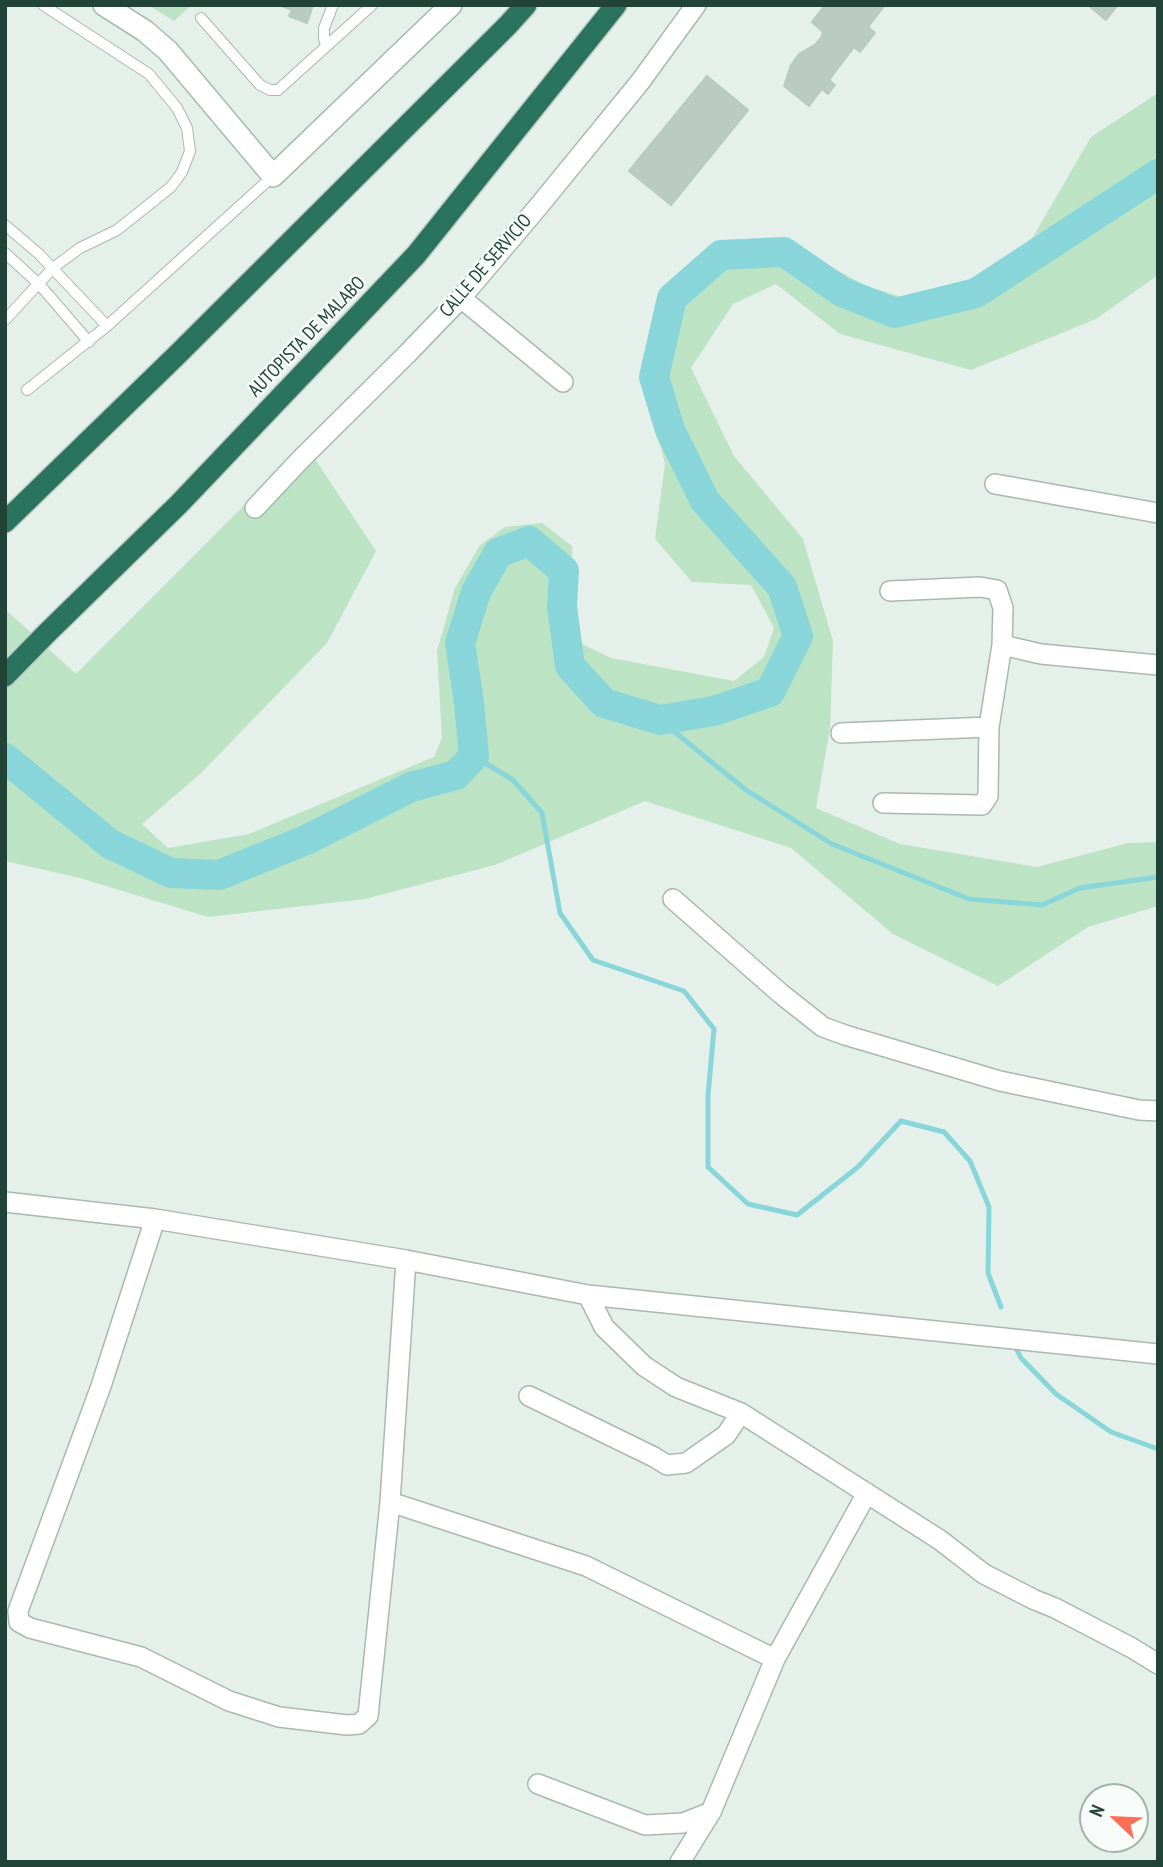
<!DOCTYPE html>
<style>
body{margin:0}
#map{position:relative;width:1163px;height:1867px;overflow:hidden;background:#e5f0ea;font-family:"PT Sans Narrow",sans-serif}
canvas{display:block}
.frame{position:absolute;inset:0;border:7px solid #224438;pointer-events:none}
.north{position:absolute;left:1079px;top:1783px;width:70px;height:70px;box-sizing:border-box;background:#f7fbf9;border:2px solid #a2b2ac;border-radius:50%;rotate:293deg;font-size:19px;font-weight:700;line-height:28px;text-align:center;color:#224438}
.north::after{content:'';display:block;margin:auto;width:24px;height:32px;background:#ff6d54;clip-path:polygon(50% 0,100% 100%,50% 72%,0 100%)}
</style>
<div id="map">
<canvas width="1163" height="1867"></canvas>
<div class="frame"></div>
<div class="north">N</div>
</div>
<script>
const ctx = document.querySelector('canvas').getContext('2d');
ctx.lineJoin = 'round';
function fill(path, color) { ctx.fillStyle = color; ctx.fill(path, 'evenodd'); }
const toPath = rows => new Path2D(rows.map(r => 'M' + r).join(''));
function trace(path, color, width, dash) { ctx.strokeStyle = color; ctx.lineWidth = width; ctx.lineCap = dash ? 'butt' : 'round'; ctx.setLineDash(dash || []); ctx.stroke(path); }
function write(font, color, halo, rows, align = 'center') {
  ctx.font = font + ' "PT Sans Narrow",sans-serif'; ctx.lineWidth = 5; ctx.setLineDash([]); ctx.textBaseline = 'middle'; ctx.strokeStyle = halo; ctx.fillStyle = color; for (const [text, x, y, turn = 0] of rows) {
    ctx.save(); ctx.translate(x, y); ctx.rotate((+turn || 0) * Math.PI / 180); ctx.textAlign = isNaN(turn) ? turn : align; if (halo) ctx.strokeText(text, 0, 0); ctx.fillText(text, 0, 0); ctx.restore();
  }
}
const green = toPath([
 [148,5,192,5,174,21],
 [1158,93,1158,275,1096,319,971,370,840,334,776,284,733,304,691,368,734,456,803,539,833,641,830,729,816,808,900,844,1037,867,1128,843,1158,842,1158,906,1088,927,998,986,893,934,791,848,645,801,495,865,365,899,208,917,80,878,5,861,5,609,76,674,305,444,376,551,327,643,201,773,142,824,168,848,249,834,434,757,442,738,437,651,455,588,480,545,505,527,542,523,572,546,574,619,582,644,611,658,734,681,764,657,774,628,751,585,692,582,655,539,665,463,647,400,644,357,661,301,714,244,780,239,866,286,921,303,976,286,1033,237,1091,137]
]);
const stream = toPath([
 [660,720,746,790,832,844,969,899,1042,905,1080,888,1158,877],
 [474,756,513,780,542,813,560,913,593,960,684,991,714,1029,708,1095,708,1167,748,1204,797,1215,858,1167,901,1121,944,1132,970,1161,989,1207,988,1273,1001,1307],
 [1014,1344,1021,1358,1056,1394,1111,1432,1158,1449]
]);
const river = toPath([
 [5,758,110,844,171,873,219,875,306,840,411,787,456,775,474,756,469,703,460,643,476,592,498,553,529,541,564,571,562,607,570,666,604,703,660,720,714,711,770,692,798,636,782,587,705,501,670,430,654,377,672,298,721,255,784,252,842,292,895,313,976,293,1158,174]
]);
const building = toPath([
 [279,5,313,5,307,23,289,16,292,10,279,5],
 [825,5,841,7,843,5,885,5,868,27,875,33,860,52,854,47,829,80,835,85,828,94,822,89,809,106,784,86,791,65,799,54,816,44,821,38,823,32,812,22,825,5],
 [1088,5,1118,5,1106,20,1088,5],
 [707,76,748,110,671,205,629,171,707,76]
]);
const lane = toPath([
 [201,18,260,85,270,90,278,90,372,5],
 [326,46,324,38,324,28,333,5],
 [5,225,39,254,107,326],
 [5,253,39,284,89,342],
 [5,320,53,268,80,248,117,230,171,187,182,172,190,151,187,128,177,108,149,74,43,5],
 [27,390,107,326,273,176]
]);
const street = toPath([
 [461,298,563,382],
 [995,484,1158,513],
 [255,508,301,459,407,354,461,298,538,207,640,82,696,5],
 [890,591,980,587,997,590,1003,608,1002,645],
 [841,733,989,727],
 [883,803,982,805,988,796,989,727,1002,645,1041,654,1158,665],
 [673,899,780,993,823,1027,845,1035,1000,1081,1139,1110,1158,1111],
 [5,1202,155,1219,406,1260,588,1295,1158,1354],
 [155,1219,101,1386,18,1611,19,1622,30,1628,141,1657,229,1701,279,1717,347,1725,359,1724,368,1716,390,1502,406,1260],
 [588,1295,604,1327,644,1366,676,1387,741,1413,940,1540,984,1574,1035,1600,1055,1608,1132,1648,1158,1664],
 [529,1396,654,1457,667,1465,686,1463,726,1435,741,1413],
 [390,1502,586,1566,775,1659],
 [538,1784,645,1825,683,1823,711,1812,775,1659,867,1493],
 [680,1862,711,1812]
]);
const secondary = toPath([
 [104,5,145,31,168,51,273,176,451,5]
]);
const highway = toPath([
 [5,522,177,355,508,25,526,5],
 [5,676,47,633,179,504,416,255,616,5]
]);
const streetNames = [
 ["CALLE DE SERVICIO",486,266,-49],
 ["AUTOPISTA DE MALABO",307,337,-46]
];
fill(green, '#bce3c3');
trace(stream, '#88d5da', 5);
trace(river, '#88d5da', 30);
fill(building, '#bacbc3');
trace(building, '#b7cac0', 2);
trace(lane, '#a7b9b1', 12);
trace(street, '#a7b9b1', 22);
trace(secondary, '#a2bdb1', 24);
trace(highway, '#c1cbc7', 24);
trace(lane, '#fff', 10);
trace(street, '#fff', 19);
trace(secondary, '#fff', 21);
trace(highway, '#2a745e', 21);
write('19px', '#224438', '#f7fbf9', streetNames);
</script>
